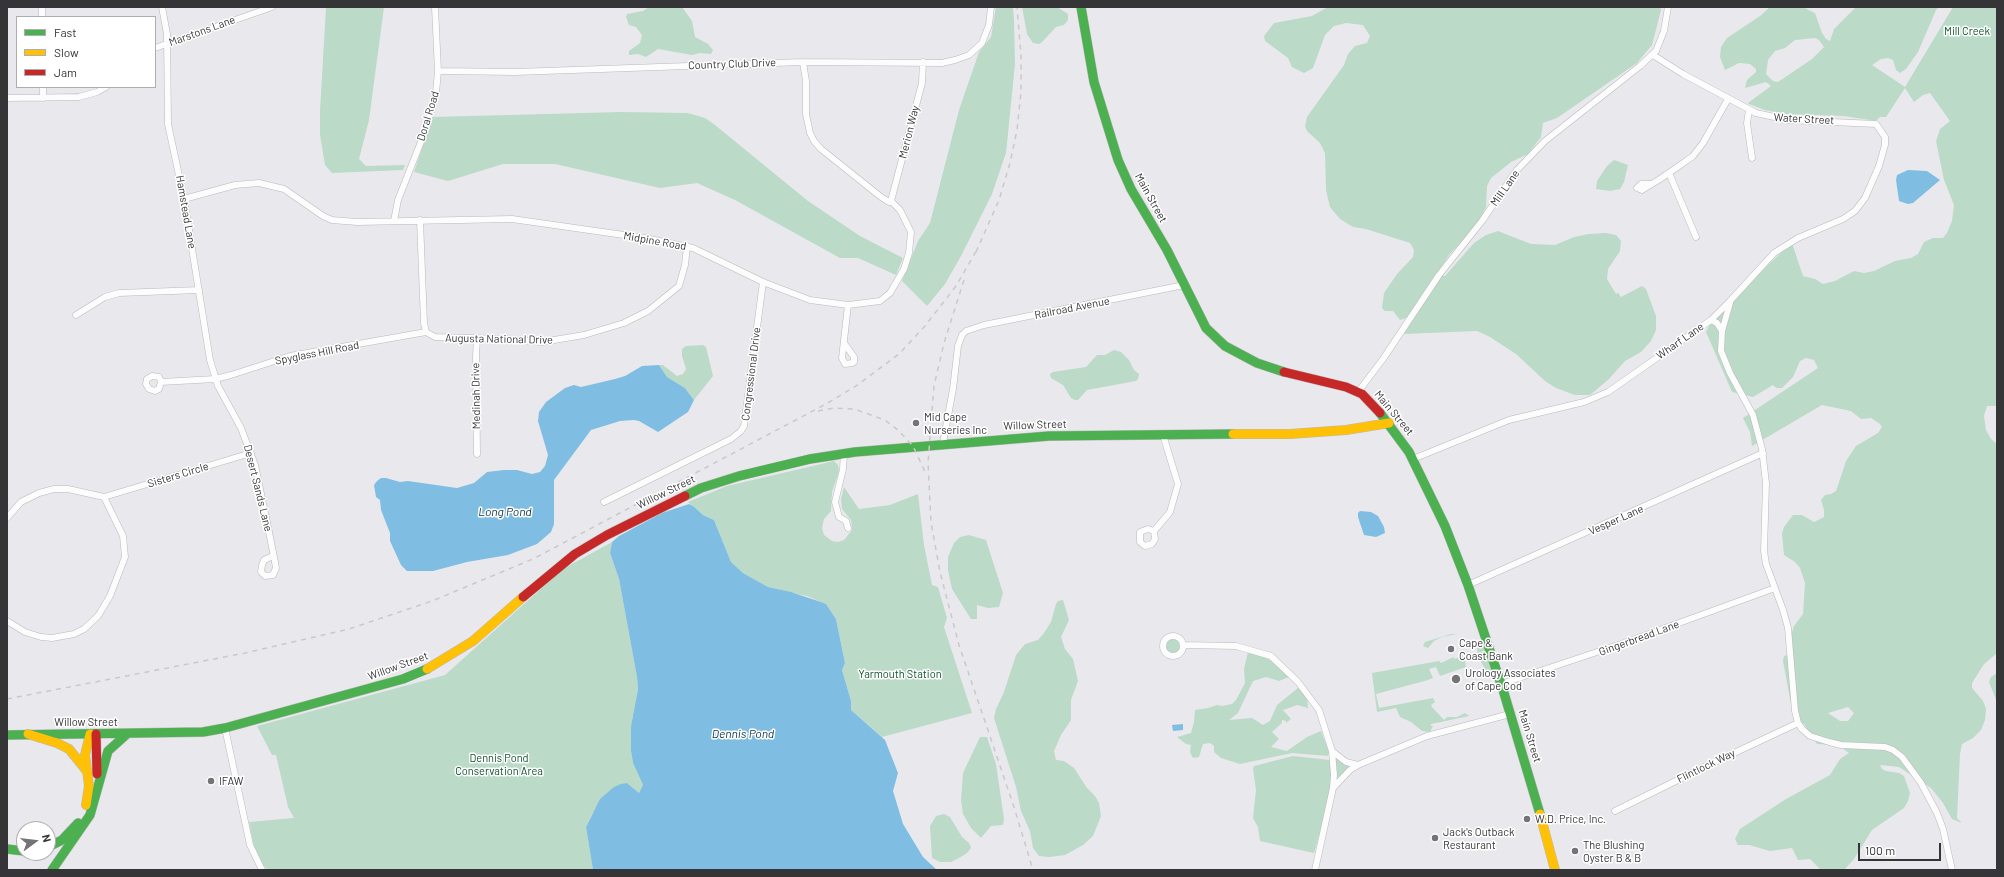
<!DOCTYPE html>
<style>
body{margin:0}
#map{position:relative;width:2004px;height:877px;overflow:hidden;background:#e9e9ed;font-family:Barlow,sans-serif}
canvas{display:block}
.frame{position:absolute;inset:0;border:8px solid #353538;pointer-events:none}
.legend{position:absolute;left:16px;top:16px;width:140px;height:72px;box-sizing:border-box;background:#fff;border:1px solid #aeaeaf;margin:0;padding:5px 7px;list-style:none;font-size:12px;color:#353538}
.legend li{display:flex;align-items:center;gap:8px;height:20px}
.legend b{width:20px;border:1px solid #aeaeaf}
.north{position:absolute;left:16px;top:821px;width:40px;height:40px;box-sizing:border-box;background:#fff;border:1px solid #aeaeaf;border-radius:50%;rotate:75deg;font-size:11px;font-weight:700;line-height:16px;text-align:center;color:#353538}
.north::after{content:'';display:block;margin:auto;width:14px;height:18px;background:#747477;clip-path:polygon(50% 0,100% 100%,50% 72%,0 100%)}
.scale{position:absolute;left:1858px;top:843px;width:83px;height:18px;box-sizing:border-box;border:2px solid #353538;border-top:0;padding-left:5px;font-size:12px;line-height:14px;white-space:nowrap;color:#353538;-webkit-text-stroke:3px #fff;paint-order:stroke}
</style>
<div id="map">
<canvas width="2004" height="877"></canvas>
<div class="frame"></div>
<ul class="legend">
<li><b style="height:5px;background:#4caf50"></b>Fast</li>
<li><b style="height:5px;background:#ffc107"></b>Slow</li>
<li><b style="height:5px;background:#c62828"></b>Jam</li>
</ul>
<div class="north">N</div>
<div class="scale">100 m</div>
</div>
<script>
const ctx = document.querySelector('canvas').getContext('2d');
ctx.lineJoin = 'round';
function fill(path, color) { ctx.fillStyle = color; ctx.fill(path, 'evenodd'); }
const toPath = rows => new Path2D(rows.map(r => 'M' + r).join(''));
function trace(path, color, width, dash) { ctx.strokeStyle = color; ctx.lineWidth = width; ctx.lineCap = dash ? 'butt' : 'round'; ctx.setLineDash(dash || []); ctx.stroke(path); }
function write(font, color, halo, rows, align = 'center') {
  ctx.font = font + ' Barlow,sans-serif'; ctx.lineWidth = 3; ctx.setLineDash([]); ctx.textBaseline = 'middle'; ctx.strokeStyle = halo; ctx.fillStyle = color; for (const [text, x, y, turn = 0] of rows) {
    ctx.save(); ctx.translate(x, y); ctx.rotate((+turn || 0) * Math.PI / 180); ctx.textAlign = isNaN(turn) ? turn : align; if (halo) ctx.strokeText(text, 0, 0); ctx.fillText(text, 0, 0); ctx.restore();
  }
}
const green = toPath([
 [326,7,384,7,369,120,359,159,366,166,405,165,403,170,332,173,325,165,320,135,320,111],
 [649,7,682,7,692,21,695,37,708,44,713,50,711,54,700,53,692,55,658,49,646,57,638,54,629,55,629,51,640,43,642,35,636,27,629,25,626,17,627,14,643,11],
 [996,7,1013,7,1014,20,1015,64,1006,153,992,194,961,256,945,284,927,306,902,281,918,241,930,223,959,110,979,52,991,37],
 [1022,7,1057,7,1068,14,1068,20,1064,25,1056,27,1042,42,1039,44,1033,43,1027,34],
 [1328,7,1660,7,1661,10,1652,45,1637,63,1557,118,1543,123,1541,137,1528,154,1511,162,1491,178,1487,186,1486,207,1478,223,1449,255,1409,317,1400,320,1393,311,1385,311,1382,308,1384,293,1397,274,1413,257,1414,250,1410,243,1366,229,1353,227,1340,219,1330,207,1326,190,1325,153,1320,143,1307,131,1305,126,1307,117,1344,65,1348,54,1355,46,1367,43,1370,36,1363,25,1346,23,1334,26,1325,35,1313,68,1304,73,1292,67,1288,58,1265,41,1264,36,1274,23,1312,16],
 [1770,7,1803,7,1815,13,1822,33,1826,39,1830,41,1834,29,1856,7,1939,7,1936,10,1918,52,1906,69,1900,73,1896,70,1893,60,1888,58,1881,59,1872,65,1905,87,1953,7,1997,7,1997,406,1987,406,1984,416,1986,430,1991,439,1997,444,1997,653,1984,664,1972,683,1972,688,1983,701,1986,709,1985,720,1981,730,1973,738,1962,744,1960,754,1957,818,1962,823,1952,819,1943,803,1931,788,1899,767,1880,765,1882,769,1886,771,1899,773,1904,776,1910,793,1908,801,1904,808,1872,830,1854,859,1844,870,1821,870,1810,859,1798,860,1792,848,1770,851,1749,845,1738,845,1735,839,1740,829,1786,799,1830,775,1840,759,1849,753,1838,745,1817,744,1804,724,1794,720,1783,661,1784,656,1789,654,1788,646,1794,626,1803,614,1805,583,1800,568,1795,562,1784,555,1782,534,1784,527,1793,515,1802,515,1814,522,1824,517,1824,510,1821,500,1825,495,1831,494,1836,491,1846,461,1856,446,1878,433,1882,427,1880,424,1871,418,1861,419,1851,411,1822,405,1752,446,1750,432,1743,418,1818,368,1814,360,1806,358,1800,361,1793,377,1782,388,1776,388,1773,385,1753,397,1732,392,1706,332,1716,312,1792,243,1803,276,1815,279,1823,284,1835,281,1854,271,1864,273,1874,271,1895,261,1911,258,1918,254,1924,242,1933,238,1943,238,1947,233,1952,221,1954,205,1944,180,1936,141,1940,129,1950,121,1930,93,1923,95,1914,102,1905,88,1886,117,1880,117,1876,121,1844,116,1784,114,1765,110,1749,104,1748,103,1771,86,1766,82,1745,88,1747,80,1756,72,1756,69,1750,64,1739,63,1725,70,1720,57,1721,47,1727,38,1760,16],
 [1815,38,1819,40,1824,47,1812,59,1778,82,1773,81,1766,74,1768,60,1775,51,1785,48,1795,40],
 [1848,707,1854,713,1848,721,1840,721,1828,713],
 [621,112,688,113,705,118,715,125,808,201,860,236,903,258,896,275,858,258,840,258,735,200,697,183,660,188,555,164,503,164,448,181,414,172,433,117],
 [1614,160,1628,165,1624,182,1620,189,1610,191,1596,189,1597,181,1607,166],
 [1498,231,1531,244,1555,245,1574,237,1589,234,1606,233,1616,235,1621,241,1620,251,1608,269,1607,279,1616,294,1618,293,1621,297,1642,286,1646,289,1656,316,1656,330,1651,341,1641,352,1625,361,1609,379,1590,395,1575,395,1556,388,1545,381,1516,354,1490,337,1477,331,1404,334,1440,276,1445,276,1474,243,1486,235],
 [703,345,706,347,713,376,694,400,685,388,667,377,659,365,663,365,677,376,683,374,686,369,682,356,682,349,686,346],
 [1114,350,1121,352,1129,360,1134,370,1139,374,1138,379,1136,381,1087,390,1078,400,1075,400,1071,398,1063,385,1051,378,1050,374,1053,372,1086,367,1097,355,1105,355],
 [834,461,838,465,839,471,832,492,831,511,824,519,822,528,824,535,832,541,838,542,844,540,852,530,851,520,842,509,841,499,844,487,859,509,890,505,918,494,924,545,932,585,938,587,947,618,944,627,972,713,882,737,851,710,851,701,842,670,845,663,836,619,826,604,807,596,768,587,743,573,731,562,714,520,703,515,688,502,727,486],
 [969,535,986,540,1003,593,999,607,988,608,977,605,977,619,971,619,952,589,948,570,948,557,954,543,960,537],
 [612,542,610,553,619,579,637,677,638,689,631,726,631,751,633,763,643,785,639,793,627,783,596,808,591,816,586,827,593,870,268,870,263,865,254,846,249,822,294,818,288,807,276,755,272,755,257,726,445,675,563,569],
 [1063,600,1069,620,1061,637,1065,649,1073,659,1078,681,1071,700,1071,720,1061,735,1054,751,1056,760,1064,761,1074,768,1087,788,1095,796,1099,803,1101,816,1093,836,1083,845,1065,855,1049,857,1039,856,1033,848,1030,831,1021,811,1016,787,994,718,996,709,1004,692,1016,655,1025,644,1038,640,1044,633,1051,622,1056,604,1058,601],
 [1451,634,1457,634,1442,637,1434,641,1428,648,1423,646,1425,642],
 '1166 646a7 7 0 1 1 14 0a7 7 0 1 1-14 0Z',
 [1483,644,1493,673,1487,673,1478,656,1477,648],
 [1248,652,1262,655,1271,661,1289,677,1279,681,1266,677,1253,681,1238,713,1229,720,1252,718,1263,725,1270,721,1277,705,1298,688,1307,698,1308,708,1297,705,1283,710,1291,719,1286,723,1286,721,1282,720,1282,723,1272,732,1279,739,1271,747,1287,751,1307,737,1321,731,1329,752,1328,756,1292,753,1240,764,1221,758,1214,752,1214,746,1210,743,1203,744,1199,757,1193,758,1190,752,1191,745,1186,744,1177,737,1191,733,1194,722,1195,710,1208,708,1217,705,1222,706,1232,704,1236,700,1245,683,1244,669],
 [1464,656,1466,667,1440,676,1436,667,1429,669,1433,678,1428,680,1376,694,1379,708,1433,698,1435,702,1431,705,1432,707,1444,720,1447,717,1457,717,1465,713,1469,716,1431,724,1431,726,1433,726,1430,732,1422,731,1411,722,1400,717,1396,708,1377,712,1372,673,1439,661,1441,663,1454,657,1454,659],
 [1997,673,1997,702,1989,682,1991,677],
 [980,737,987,737,996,764,1004,819,1003,825,991,826,981,838,971,828,963,814,961,800,963,773],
 [1293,756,1330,760,1331,763,1331,777,1328,804,1314,853,1260,841,1258,827,1253,818,1256,790,1253,769,1254,766],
 [1337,759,1350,767,1338,777,1336,777,1335,760],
 [944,814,950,817,962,837,969,843,971,848,967,853,959,858,951,862,940,862,932,858,930,826,936,816]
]);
const water = toPath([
 [1908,170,1927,171,1940,180,1913,203,1908,204,1899,201,1896,180,1897,175],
 [659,365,667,377,685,388,694,400,688,412,658,432,639,421,634,420,620,421,591,430,554,480,554,524,551,532,537,544,508,555,467,562,433,571,407,571,401,565,390,541,390,533,381,510,380,500,376,497,374,485,377,481,381,478,386,478,400,482,408,481,457,488,474,483,487,472,504,470,517,470,532,474,540,472,545,466,548,455,538,421,539,412,546,402,565,388,574,385,581,387,615,379,625,376,642,366],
 [689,504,693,506,703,515,714,520,731,562,743,573,768,587,791,592,821,602,826,604,836,619,845,663,842,670,851,701,851,710,885,740,898,773,893,791,903,824,923,857,937,870,593,870,586,827,600,799,614,787,621,784,627,783,639,793,643,785,633,763,631,751,631,726,638,689,637,677,619,579,610,553,612,542,619,536,662,513],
 [1360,511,1371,512,1378,516,1384,527,1385,533,1376,537,1364,535,1358,517,1358,513],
 [1183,724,1183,730,1173,731,1172,725]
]);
const street = toPath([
 [42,7,42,17],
 [162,7,167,34,168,124,184,199,210,360,218,386,241,428,255,465,268,527,275,562,276,568,273,575,265,576,261,572,262,565,264,560,273,556],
 [155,48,272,7],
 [438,71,515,72,803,62,942,63,955,60,969,55,982,43,989,25,991,7],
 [43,87,43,98],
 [7,98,79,97,97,92,106,87],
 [1749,110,1747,123,1752,158],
 [1669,173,1696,237],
 [1651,184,1641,184,1637,188,1642,190,1660,179,1679,166,1693,156,1703,143,1728,99],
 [184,199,235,185,259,183,284,189,323,216,332,220,357,222,512,219,645,238,693,248,763,282,810,300,848,305,880,301,890,293,904,269,909,253,911,232,900,210,891,201,889,202,881,197,821,149,814,141,810,133,806,114,806,81,803,62],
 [891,201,922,83,923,62],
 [420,220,424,323,426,332,435,337,505,339,542,342,584,335,624,323,648,311,679,286,685,265,687,246],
 [394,221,398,200,426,129,436,93,438,71,435,7],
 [1730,303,1722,331,1721,351,1730,373,1753,415,1762,449,1766,483,1764,551,1766,564,1783,610,1788,628,1795,711,1798,723,1802,729,1810,736,1829,742,1841,745,1885,747,1893,750,1902,757,1921,783,1937,813,1943,829,1952,870],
 [76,315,105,297,119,293,199,290],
 [1711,320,1717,323,1722,331],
 [477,338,476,356,477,454],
 [844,343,854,357,854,362,852,363,845,364,842,358,848,305],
 [161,382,159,377,152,376,147,379,146,384,149,389,155,391,159,389,161,382,215,379,231,375,290,356,426,332],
 [1358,392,1383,359,1439,275,1482,221,1517,170,1545,141,1640,66,1656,51,1664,31,1668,7],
 [943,443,953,389,958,346,962,335,966,331,984,325,1184,285],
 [844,453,843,469,835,502,839,517,846,521,848,528],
 [1413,459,1509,420,1584,402,1608,392,1711,320,1730,301,1774,253,1798,238,1843,219,1855,211,1865,198,1879,166,1885,145,1885,137,1876,124,1788,120,1756,113,1683,74,1653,55],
 [604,502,731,439,741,431,744,426,763,282],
 [7,518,21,502,39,493,54,489,68,489,104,497,251,453],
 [1154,531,1155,539,1152,544,1145,546,1140,542,1140,532,1148,529,1154,531,1170,512,1178,484,1163,435],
 [1468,585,1763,453],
 [7,621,25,632,41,637,52,638,74,634,84,629,98,616,110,596,125,557,123,536,104,497],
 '1163 646a10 10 0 1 1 20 0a10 10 0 1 1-20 0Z',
 [1183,645,1236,646,1271,656,1298,682,1319,710,1332,751,1334,775,1333,787],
 [1501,684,1624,643,1775,588],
 [225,728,250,845,262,870],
 [1332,751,1346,762,1358,765],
 [1615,811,1698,770,1798,723],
 [1315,870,1333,788,1350,770,1358,765,1427,736,1510,714]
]);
const fast = toPath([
 [1081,7,1094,82,1118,160,1131,189,1167,250,1206,328,1225,346,1257,363,1284,372],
 [1380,413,1409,452,1445,526,1468,585,1504,693,1540,814],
 [685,496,701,488,739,476,810,459,855,452,1049,436,1233,434],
 [7,735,203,732,225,728,403,679,427,669],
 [48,847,62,840,78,823],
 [7,849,24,851],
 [52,870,90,815,108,751,127,734]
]);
const slow = toPath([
 [1233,434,1290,434,1346,430,1389,423],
 [427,669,473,641,523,597],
 [28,734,57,743,69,749,86,770],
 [86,805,89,786,85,755,90,734],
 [1540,814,1555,870]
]);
const jam = toPath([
 [1284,372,1346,387,1362,394,1380,413],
 [523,597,575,554,607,535,685,496],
 [96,734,97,774]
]);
const rail = toPath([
 [976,252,999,200,1010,163,1017,130,1021,92,1021,55,1017,7],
 [964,280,944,343,934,386,928,463,931,522,940,572,959,645,1014,807,1033,870],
 [818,411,834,408,854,409,885,420,898,430,913,446,926,474],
 [7,699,245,653,349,629,432,601,533,559,826,404,856,386,899,354,925,326,956,286,978,248]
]);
const markers = [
 [916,423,4,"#747477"],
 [1451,649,4,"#747477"],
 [1456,679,5,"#747477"],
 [211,781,4,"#747477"],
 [1527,819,4,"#747477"],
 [1435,838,4,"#747477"],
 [1575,851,4,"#747477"]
];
const streetNames = [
 ["Marstons Lane",202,31,-20],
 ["Country Club Drive",732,64,-2],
 ["Doral Road",428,116,-73],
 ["Water Street",1804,119,3],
 ["Merion Way",909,132,-76],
 ["Mill Lane",1505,188,-55],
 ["Main Street",1151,198,61],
 ["Hamstead Lane",186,212,80],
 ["Midpine Road",655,241,10],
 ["Railroad Avenue",1072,308,-11],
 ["Augusta National Drive",499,339,1],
 ["Wharf Lane",1680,341,-35],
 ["Spyglass Hill Road",317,353,-11],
 ["Congressional Drive",751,374,-83],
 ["Medinah Drive",476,396,-91],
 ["Main Street",1394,413,50],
 ["Willow Street",1035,425,-2],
 ["Sisters Circle",178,475,-17],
 ["Desert Sands Lane",258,488,76],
 ["Willow Street",666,492,-26],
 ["Vesper Lane",1616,520,-24],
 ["Gingerbread Lane",1639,638,-20],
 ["Willow Street",398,666,-20],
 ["Willow Street",86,722],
 ["Main Street",1530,736,73],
 ["Flintlock Way",1706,766,-26]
];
const parkNames = [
 ["Mill Creek",1967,31],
 ["Yarmouth Station",900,674],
 ["Dennis Pond",499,758],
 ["Conservation Area",499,771]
];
const poiNames = [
 ["Mid Cape",924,417],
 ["Nurseries Inc",924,430],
 ["Cape &",1459,643],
 ["Coast Bank",1459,656],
 ["Urology Associates",1465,673],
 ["of Cape Cod",1465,686],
 ["IFAW",219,781],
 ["W.D. Price, Inc.",1535,819],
 ["Jack's Outback",1443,832],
 ["Restaurant",1443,845],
 ["The Blushing",1583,845],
 ["Oyster B & B",1583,858]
];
const waterNames = [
 ["Long Pond",505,512],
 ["Dennis Pond",743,734]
];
fill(green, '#bbdac7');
fill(water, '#7fbee2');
trace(street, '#b9b9bd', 7);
trace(fast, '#b9b9bd', 10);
trace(slow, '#b9b9bd', 10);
trace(jam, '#b9b9bd', 10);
trace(street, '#fcfcfc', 6);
trace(fast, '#4caf50', 9);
trace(slow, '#ffc107', 9);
trace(jam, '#c62828', 9);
trace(rail, '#c9c9c9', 1.5, [5, 5]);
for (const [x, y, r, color] of markers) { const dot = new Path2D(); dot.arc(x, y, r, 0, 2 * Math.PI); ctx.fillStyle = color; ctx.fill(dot); trace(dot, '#fff', 1.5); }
write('11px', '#353538', '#fff', streetNames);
write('11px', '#0f4e2c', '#fff', parkNames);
write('11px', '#353538', '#fff', poiNames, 'left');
write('italic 12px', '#0a3247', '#fff', waterNames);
</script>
